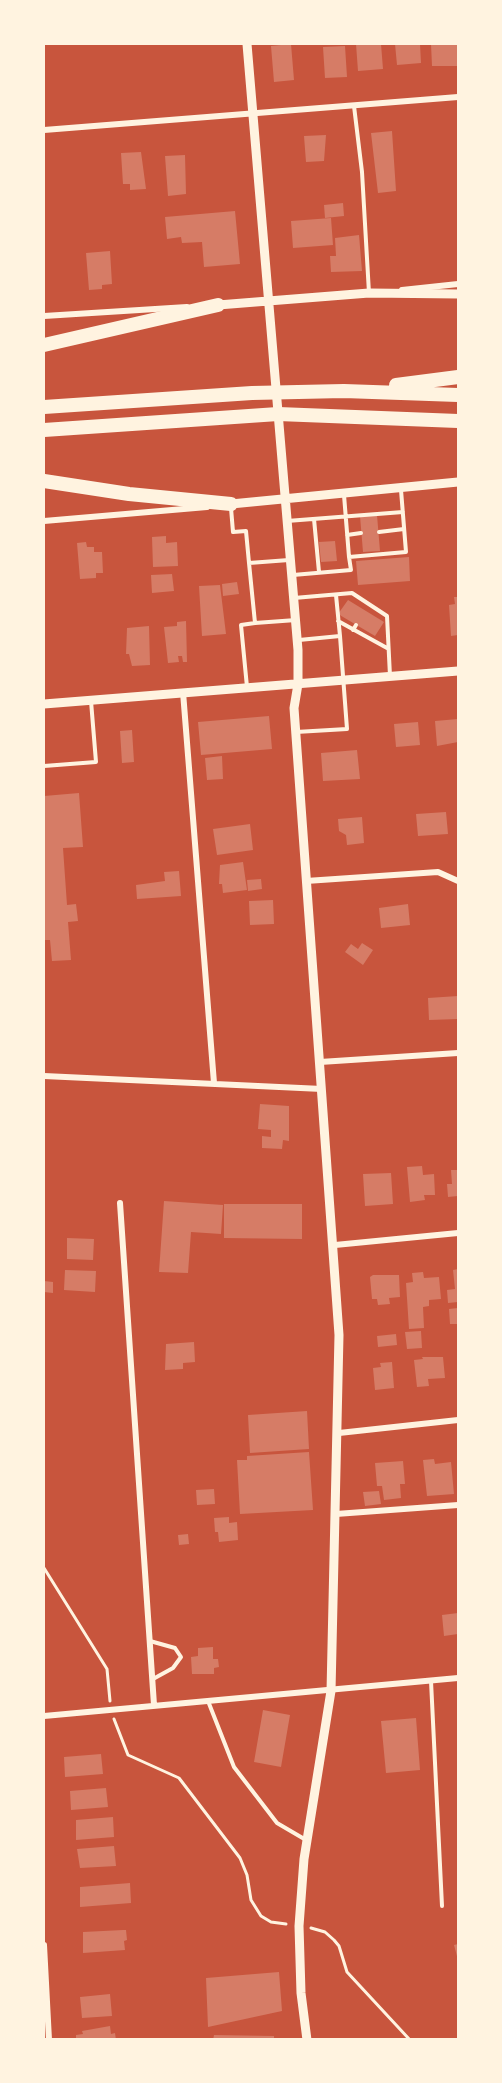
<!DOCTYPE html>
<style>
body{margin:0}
#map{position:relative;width:502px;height:2083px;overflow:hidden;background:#c8553d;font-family:"Noto Sans",sans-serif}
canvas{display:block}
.frame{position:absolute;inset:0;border:45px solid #fff3e0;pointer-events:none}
</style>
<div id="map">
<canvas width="502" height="2083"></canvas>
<div class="frame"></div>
</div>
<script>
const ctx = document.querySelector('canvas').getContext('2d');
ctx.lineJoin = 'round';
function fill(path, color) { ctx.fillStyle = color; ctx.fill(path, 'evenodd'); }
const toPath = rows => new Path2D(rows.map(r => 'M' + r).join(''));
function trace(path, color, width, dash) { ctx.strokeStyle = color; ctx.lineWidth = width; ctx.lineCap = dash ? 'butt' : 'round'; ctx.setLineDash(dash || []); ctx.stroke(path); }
const building = toPath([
 [291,44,294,80,274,82,271,46],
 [356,44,381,44,383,69,358,71],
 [395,44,420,44,421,63,397,65],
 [431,44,458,44,458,66,432,66],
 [345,46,347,77,325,78,323,47],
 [392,131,396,191,378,193,371,133],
 [326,135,324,161,306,162,304,136],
 [141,152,146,189,130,190,130,184,123,184,121,153],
 [185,155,186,194,168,196,165,156],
 [343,203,344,216,325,218,324,205],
 [235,211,240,264,204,267,202,242,182,243,181,237,167,239,165,217],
 [331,218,333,245,293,248,291,221],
 [359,235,362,271,331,272,330,256,336,256,335,238],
 [110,251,112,284,102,285,102,289,89,290,86,253],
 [377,515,380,551,363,552,360,516],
 [166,536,166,543,177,542,178,566,153,567,152,537],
 [335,541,337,561,321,562,319,542],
 [86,542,87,547,94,547,94,552,102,552,103,573,96,573,96,578,80,579,77,543],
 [409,557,410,581,358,585,356,561],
 [172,574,174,591,152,593,151,575],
 [237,582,239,594,223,596,222,584],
 [220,585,226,634,202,636,199,586],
 [454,597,458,597,458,635,451,636,449,605,455,604],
 [348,600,384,622,375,636,338,614],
 [186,621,187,662,183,662,182,656,178,656,179,662,168,663,164,627,177,626,177,622],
 [149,626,150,665,132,666,129,654,126,654,127,628],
 [269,716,272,749,201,755,198,722],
 [458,719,458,742,437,746,435,721],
 [418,722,420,745,396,747,394,724],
 [132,730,134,762,122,763,120,731],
 [357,750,360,779,323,781,321,753],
 [222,756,223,779,207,780,205,758],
 [79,793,83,847,63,848,67,905,76,904,78,921,68,922,71,960,52,961,50,940,44,940,44,796],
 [446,812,448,834,418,836,416,814],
 [362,817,364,843,347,845,346,835,339,831,338,819],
 [250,824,253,850,217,855,213,829],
 [243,862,247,890,223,893,222,884,219,884,220,865],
 [179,871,181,896,137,899,136,885,165,881,164,872],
 [261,879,262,889,248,891,247,880],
 [273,900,274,924,250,925,249,901],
 [408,904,410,925,381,928,379,908],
 [362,943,373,950,363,965,345,952,351,944,358,949],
 [458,996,458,1019,429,1020,428,998],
 [260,1104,289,1106,289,1141,283,1140,282,1149,262,1148,262,1136,271,1137,271,1130,258,1129],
 [422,1166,423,1175,434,1174,435,1195,424,1195,425,1200,410,1202,407,1167],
 [451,1170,458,1170,458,1196,448,1197,447,1184,452,1184],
 [391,1173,393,1204,365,1206,363,1174],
 [164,1201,223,1205,221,1234,191,1232,188,1273,159,1272],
 [224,1204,302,1204,302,1239,224,1238],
 [67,1238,94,1239,93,1260,67,1259],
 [458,1269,458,1302,448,1303,447,1290,455,1289,453,1270],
 [65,1270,96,1271,95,1292,64,1290],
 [423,1272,424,1278,439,1277,441,1299,429,1300,429,1306,423,1307,424,1328,409,1329,406,1283,413,1282,412,1273],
 [373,1275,399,1275,400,1297,389,1298,390,1304,378,1305,377,1299,372,1299,370,1277],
 [44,1281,53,1282,53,1293,44,1292],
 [458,1308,458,1324,450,1324,449,1309],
 [421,1331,422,1348,407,1349,405,1332],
 [396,1334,397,1345,378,1347,377,1336],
 [194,1342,195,1362,183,1363,183,1369,165,1370,166,1344],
 [422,1357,443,1357,445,1378,428,1379,429,1386,417,1387,414,1360,423,1359],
 [392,1362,394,1388,375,1390,373,1368,381,1367,380,1363],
 [307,1411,309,1449,250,1453,248,1415],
 [309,1452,313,1510,240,1514,237,1460,247,1460,247,1456],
 [434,1459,435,1464,451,1462,454,1494,427,1496,423,1460],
 [403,1461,405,1484,400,1484,401,1498,384,1500,382,1486,377,1486,375,1463],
 [214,1489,215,1504,197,1505,196,1490],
 [379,1491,381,1504,365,1506,363,1492],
 [229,1517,229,1523,237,1522,238,1540,219,1542,218,1532,215,1532,214,1518],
 [188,1534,189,1544,179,1545,178,1535],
 [458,1613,458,1634,444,1636,442,1615],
 [213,1647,213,1659,218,1659,219,1667,214,1668,214,1674,192,1674,191,1657,198,1656,198,1648],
 [263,1710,290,1715,281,1767,254,1762],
 [416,1718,420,1770,386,1773,381,1721],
 [101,1754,103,1774,65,1777,64,1757],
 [106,1788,108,1807,71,1810,70,1791],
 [113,1817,114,1837,76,1840,76,1820],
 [114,1846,116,1866,80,1868,77,1849],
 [130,1883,131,1903,80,1907,80,1887],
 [123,1930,126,1930,127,1940,124,1941,125,1950,83,1953,83,1932],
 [458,1944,458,1960,454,1945],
 [279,1972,282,2011,208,2027,206,1978],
 [110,1994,112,2016,82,2018,80,1997],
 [110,2026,111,2034,115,2033,116,2040,76,2040,76,2035,83,2034,82,2031],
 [214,2035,274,2036,274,2040,213,2040]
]);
const path = toPath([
 [44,1568,107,1669,110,1701],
 [114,1719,128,1755,179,1778,240,1858,247,1875,251,1900,261,1916,271,1922,286,1924],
 [311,1928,325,1932,334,1940,339,1946,347,1972,410,2040]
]);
const service = toPath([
 [354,106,362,172,369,293],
 [344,495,349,557],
 [231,508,233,532,246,531,249,563,289,560],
 [314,519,319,572],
 [287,521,403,512],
 [379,532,404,529],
 [347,535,361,533],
 [293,575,351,570,349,557,406,552,401,490],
 [336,595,340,636],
 [294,598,352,593,387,616,390,676],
 [338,621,387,648],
 [255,623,296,620],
 [353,630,356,625],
 [247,687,241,625,255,623,249,563],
 [296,732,347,729,340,636,299,640],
 [44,766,96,762,91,701],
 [150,1641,175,1648,181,1657,173,1668,153,1679],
 [431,1681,442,1906],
 [208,1701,234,1767,277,1823,306,1840]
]);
const minor = toPath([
 [44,130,458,97],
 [402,290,458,284],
 [44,316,187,307],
 [44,521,207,507],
 [183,692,214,1083],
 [306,881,438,872,458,881],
 [320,1062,458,1053],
 [44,1076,322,1089],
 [120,1203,154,1705],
 [335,1245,458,1233],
 [339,1433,458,1420],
 [336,1514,458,1505],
 [44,1716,458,1678],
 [44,1945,49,2040]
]);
const tertiary = toPath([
 [247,44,298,650,298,684,294,708,339,1335,331,1691,304,1859,299,1926,301,1993,307,2040],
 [218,305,369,293,458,294],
 [231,504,458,482],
 [44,704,458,671]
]);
const motorway = toPath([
 [44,345,218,305],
 [396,385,458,377],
 [44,407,252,393,344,391,458,395],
 [44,430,278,414,458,421],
 [44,481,129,494,231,504]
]);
fill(building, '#d67c66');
trace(path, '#fff3e0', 3);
trace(service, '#fff3e0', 4);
trace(minor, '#fff3e0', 6);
trace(tertiary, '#fff3e0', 9);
trace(motorway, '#fff3e0', 14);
</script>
